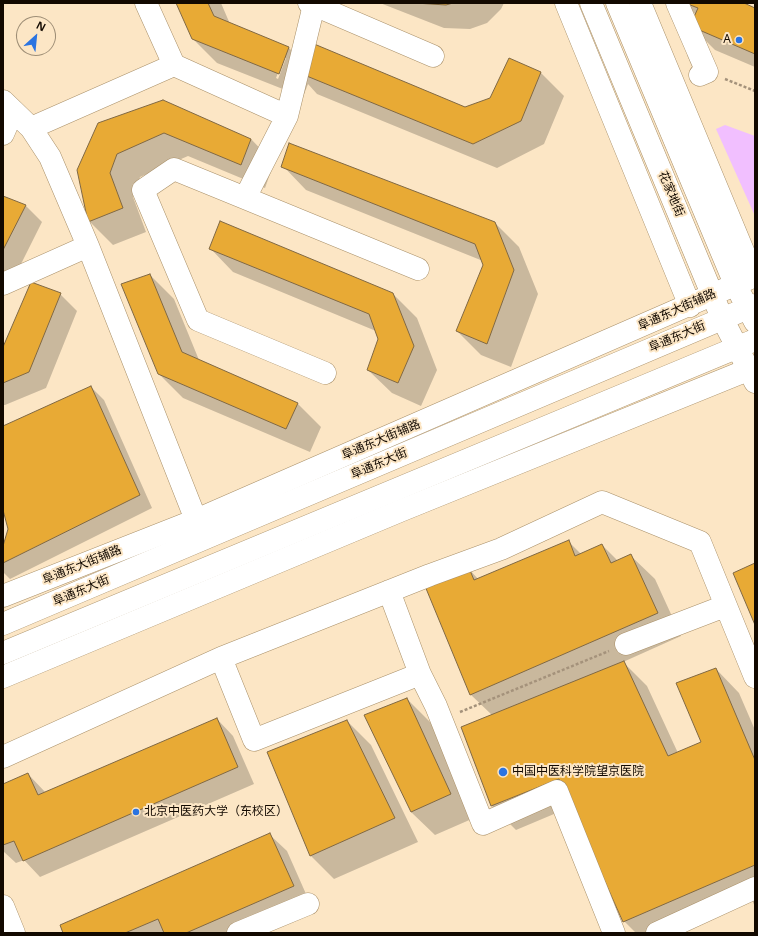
<!DOCTYPE html>
<meta charset="utf-8">
<style>
body{margin:0}
#map{position:relative;width:758px;height:936px;overflow:hidden;background:#fce6c5;font-family:"Noto Sans",sans-serif}
canvas{display:block}
.frame{position:absolute;inset:0;border:4px solid #120900;pointer-events:none}
.north{position:absolute;left:16px;top:16px;width:40px;height:40px;box-sizing:border-box;background:#fce6c5;border:1px solid #9e8e76;border-radius:50%;rotate:27deg;font-size:11px;font-weight:700;line-height:16px;text-align:center;color:#120900}
.north::after{content:'';display:block;margin:auto;width:14px;height:18px;background:#2b74e1;clip-path:polygon(50% 0,100% 100%,50% 72%,0 100%)}
</style>
<div id="map">
<canvas width="758" height="936"></canvas>
<div class="frame"></div>
<div class="north">N</div>
</div>
<script>
const ctx = document.querySelector('canvas').getContext('2d');
ctx.lineJoin = 'round';
function fill(path, color) { ctx.fillStyle = color; ctx.fill(path, 'evenodd'); }
const toPath = rows => new Path2D(rows.map(r => 'M' + r).join(''));
function trace(path, color, width, dash) { ctx.strokeStyle = color; ctx.lineWidth = width; ctx.lineCap = dash ? 'butt' : 'round'; ctx.setLineDash(dash || []); ctx.stroke(path); }
function write(font, color, halo, rows, align = 'center') {
  ctx.font = font + ' "Noto Sans","Noto Sans SC",sans-serif'; ctx.lineWidth = 4; ctx.setLineDash([]); ctx.textBaseline = 'middle'; ctx.strokeStyle = halo; ctx.fillStyle = color; for (const [text, x, y, turn = 0] of rows) {
    ctx.save(); ctx.translate(x, y); ctx.rotate((+turn || 0) * Math.PI / 180); ctx.textAlign = isNaN(turn) ? turn : align; if (halo) ctx.strokeText(text, 0, 0); ctx.fillText(text, 0, 0); ctx.restore();
  }
}
const green = toPath([
 [725,125,755,136,755,216,716,129]
]);
const shadow = toPath([
 [177,3,221,3,230,24,289,48,300,59,465,108,491,98,540,72,564,96,544,144,497,168,317,94,308,84,303,97,217,63,193,39],
 [284,58,286,58,278,79,276,78],
 [380,3,504,3,501,9,487,23,470,29,444,28],
 [684,3,741,3,755,9,755,67,715,50,691,26,696,15],
 [695,52,695,74,687,55],
 [99,124,251,139,274,163,265,188,188,156,140,177,133,197,146,232,113,245,89,221],
 [283,166,495,223,519,247,538,294,511,367,481,355,457,331,484,265,483,261,306,190],
 [3,197,25,205,42,222,15,276,3,279],
 [210,248,393,294,417,318,437,370,421,406,392,393,368,370,379,339,376,331,233,272],
 [150,275,174,299,199,360,297,403,321,427,310,452,183,398,159,374],
 [60,294,77,311,46,388,5,405,3,405,3,348],
 [91,387,104,400,152,508,10,579,3,572,3,549,9,529,3,506,3,427],
 [568,541,581,554,602,545,618,561,631,556,655,579,681,636,623,662,647,686,678,753,703,742,716,669,739,693,755,730,755,907,752,900,676,933,636,933,624,921,573,806,516,830,492,806,462,727,492,715,470,694,469,569,478,579],
 [407,699,431,723,474,818,435,835,411,812],
 [217,719,233,736,254,784,40,877,24,860,16,863,3,851,3,785,28,774,46,793],
 [347,721,371,745,418,842,334,879,311,856],
 [270,835,287,851,310,903,241,933,64,933]
]);
const building = toPath([
 [176,3,208,3,214,16,289,47,279,74,192,39,176,3],
 [415,3,453,3,446,5,415,3],
 [685,3,744,3,755,8,755,54,690,26,698,8,685,3],
 [307,41,465,107,490,98,509,58,541,72,521,121,473,144,292,70,307,41],
 [163,100,251,139,241,165,164,133,117,154,110,173,123,208,88,222,77,170,98,123,163,100],
 [289,143,495,222,514,270,487,344,456,331,483,265,475,244,281,167,289,143],
 [3,196,26,205,3,250,3,196],
 [220,221,393,293,414,346,398,383,367,370,378,339,369,314,209,249,220,221],
 [150,274,182,352,298,403,286,429,158,374,121,284,150,274],
 [31,282,61,293,29,372,3,383,3,347,31,282],
 [91,386,140,495,3,563,3,546,8,529,3,510,3,426,91,386],
 [569,540,575,556,602,544,611,563,631,554,658,613,470,695,425,586,469,568,474,580,569,540],
 [755,563,755,625,733,573,755,563],
 [624,661,668,756,701,742,676,683,716,668,755,760,755,865,623,922,559,779,491,806,461,727,624,661],
 [407,698,451,794,411,812,364,715,407,698],
 [217,718,238,767,23,861,14,841,3,845,3,784,28,773,38,795,217,718],
 [347,720,395,818,310,856,267,752,347,720],
 [270,833,294,886,186,933,164,933,158,919,125,933,63,933,60,925,270,833]
]);
const path = toPath([
 [725,79,755,91],
 [460,712,609,651]
]);
const minor = toPath([
 [146,3,174,65,287,116],
 [309,3,314,5,287,116,245,198,418,269],
 [566,3,690,306],
 [640,3,754,277],
 [677,3,707,72,700,75],
 [314,5,433,56],
 [3,101,31,128,50,157,88,246,196,520,203,532],
 [31,128,174,65],
 [3,134,13,111],
 [245,198,174,169,143,190,198,320,325,373],
 [3,284,88,246],
 [389,591,420,674,436,706,483,824,557,791,614,933],
 [3,596,196,520,755,276],
 [626,644,725,606],
 [221,658,254,740,420,674],
 [3,677,400,511,755,367],
 [3,757,221,658,430,575,501,549,602,502,700,542,755,677],
 [3,906,14,933],
 [238,933,308,904],
 [657,933,755,888]
]);
const major = toPath([
 [591,3,722,318,755,382],
 [617,3,735,284,755,322],
 [3,624,755,305],
 [3,653,755,340]
]);
const markers = [
 [739,40,4,"#2b74e1"],
 [503,772,5,"#2b74e1"],
 [136,812,4,"#2b74e1"]
];
const poiNames = [
 ["A",731,40,"right"],
 ["中国中医科学院望京医院",512,772],
 ["北京中医药大学（东校区）",144,812]
];
const streetNames = [
 ["花家地街",671,194,67],
 ["阜通东大街辅路",677,310,-24],
 ["阜通东大街",677,337,-23],
 ["阜通东大街辅路",381,440,-23],
 ["阜通东大街",379,464,-23],
 ["阜通东大街辅路",82,565,-22],
 ["阜通东大街",81,591,-23]
];
fill(green, '#f1bfff');
fill(shadow, '#0003');
fill(building, '#e8aa35');
trace(building, '#806843', 1);
trace(minor, '#a99069', 23);
trace(major, '#a99069', 23);
trace(path, '#a4927b', 2.5, [3, 2]);
trace(minor, '#fff', 22);
trace(major, '#fff', 22);
for (const [x, y, r, color] of markers) { const dot = new Path2D(); dot.arc(x, y, r, 0, 2 * Math.PI); ctx.fillStyle = color; ctx.fill(dot); trace(dot, '#fce6c5', 1.5); }
write('12px', '#120900', '#fce6c5', poiNames, 'left');
write('12px', '#120900', '#fce6c5', streetNames);
</script>
